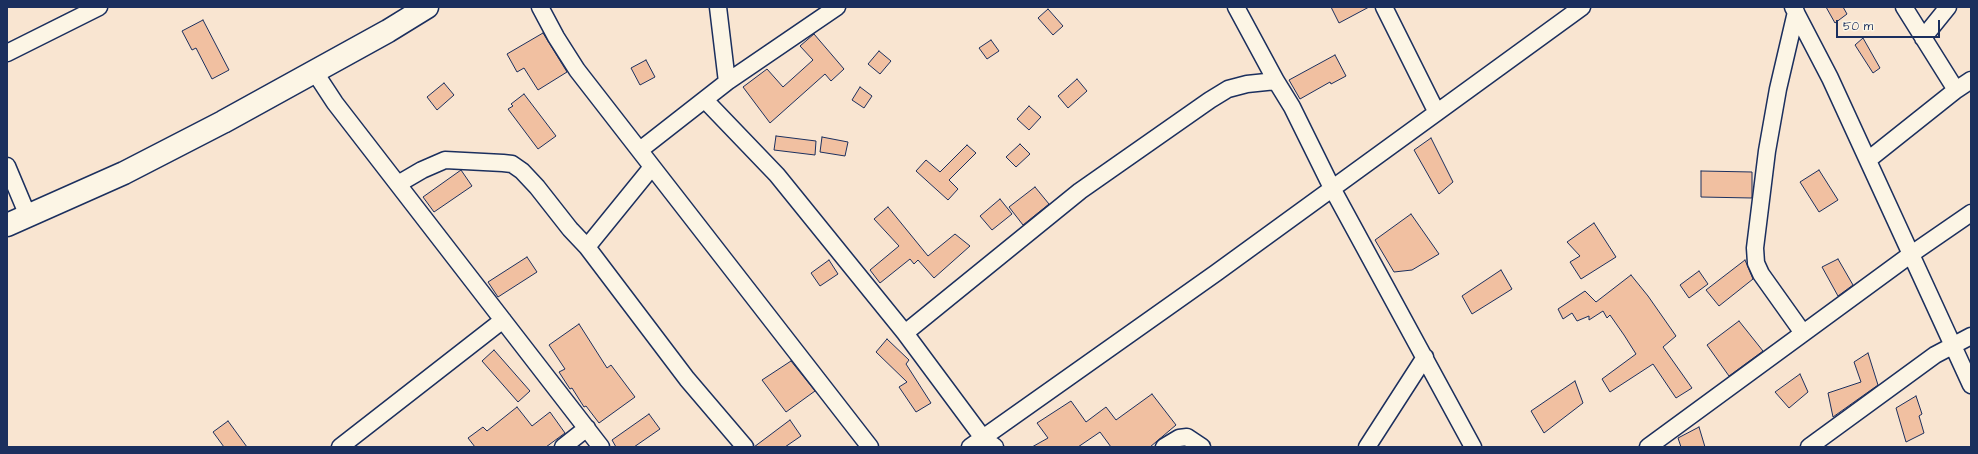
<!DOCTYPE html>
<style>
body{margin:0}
#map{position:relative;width:1978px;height:454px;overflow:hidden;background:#f9e5d1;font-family:"Architects Daughter",sans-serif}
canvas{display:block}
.frame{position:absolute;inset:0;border:8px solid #1b2f5e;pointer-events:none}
.scale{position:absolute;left:1836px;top:20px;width:104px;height:18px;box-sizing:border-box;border:2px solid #1b2f5e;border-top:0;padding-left:5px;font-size:12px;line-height:14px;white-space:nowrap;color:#1b2f5e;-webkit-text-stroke:3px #fcf5e5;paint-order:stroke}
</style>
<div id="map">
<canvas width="1978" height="454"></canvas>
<div class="frame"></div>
<div class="scale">50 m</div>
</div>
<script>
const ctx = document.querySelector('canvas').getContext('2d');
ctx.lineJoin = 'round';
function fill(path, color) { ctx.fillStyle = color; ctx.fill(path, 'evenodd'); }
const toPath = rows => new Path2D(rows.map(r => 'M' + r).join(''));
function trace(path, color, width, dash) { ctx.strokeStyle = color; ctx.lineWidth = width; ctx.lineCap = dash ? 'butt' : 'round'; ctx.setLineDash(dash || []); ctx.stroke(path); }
const building = toPath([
 [1331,7,1369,7,1339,23,1331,7],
 [1826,7,1843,7,1847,14,1835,23,1826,7],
 [1048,9,1063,26,1053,35,1038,18,1048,9],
 [203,20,229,70,212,79,196,48,192,50,182,31,203,20],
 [543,33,567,72,538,90,524,68,517,72,507,54,543,33],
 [814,34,844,69,831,81,825,74,770,123,743,87,767,69,783,87,813,60,800,46,814,34],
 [1863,38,1880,68,1873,73,1855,45,1863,38],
 [991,40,999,51,987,59,979,48,991,40],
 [879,51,891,61,880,74,868,64,879,51],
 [1335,55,1346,76,1331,84,1330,82,1300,99,1289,80,1335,55],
 [646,60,655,77,640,85,631,68,646,60],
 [1077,79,1087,91,1068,108,1058,96,1077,79],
 [444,83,454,95,437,110,427,97,444,83],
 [860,87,872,96,864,108,852,100,860,87],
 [524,94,556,136,538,149,508,109,513,106,511,104,524,94],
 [1029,106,1041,117,1029,130,1017,119,1029,106],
 [776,136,816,141,815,155,774,150,776,136],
 [822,137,848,142,845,156,820,152,822,137],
 [1431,138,1453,182,1439,194,1414,150,1431,138],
 [1020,144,1030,154,1016,167,1006,157,1020,144],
 [967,145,976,153,949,180,958,189,948,200,916,171,926,160,940,172,967,145],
 [461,170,472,186,434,212,423,197,461,170],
 [1819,170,1838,200,1819,212,1800,182,1819,170],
 [1701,171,1752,172,1752,198,1701,197,1701,171],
 [1035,187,1049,204,1023,225,1009,207,1035,187],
 [1000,199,1012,214,992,230,980,216,1000,199],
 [888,207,928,256,955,234,970,246,934,278,918,260,914,264,910,259,880,283,870,270,899,246,874,219,888,207],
 [1411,214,1439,254,1412,270,1394,272,1375,240,1411,214],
 [1594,223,1616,257,1581,279,1570,262,1580,256,1567,242,1594,223],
 [527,257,537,272,498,297,488,282,527,257],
 [1838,259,1853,285,1838,296,1822,267,1838,259],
 [829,260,838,274,820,286,811,273,829,260],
 [1745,260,1753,279,1719,306,1706,290,1745,260],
 [1501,270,1512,289,1472,314,1462,296,1501,270],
 [1699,271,1708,284,1689,298,1680,285,1699,271],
 [1631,275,1648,296,1676,336,1663,347,1692,388,1676,398,1653,364,1610,392,1602,379,1636,354,1624,335,1610,315,1607,318,1603,311,1589,320,1589,316,1577,321,1572,313,1563,319,1558,309,1585,291,1596,302,1631,275],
 [1739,321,1763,351,1729,376,1707,345,1739,321],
 [579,324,607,368,611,365,635,397,599,423,586,406,584,407,572,388,570,389,559,372,565,369,549,345,579,324],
 [887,339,909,360,906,364,931,403,916,412,899,387,907,382,876,352,887,339],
 [494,350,530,391,518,402,482,361,494,350],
 [1868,353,1878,385,1833,417,1828,393,1861,382,1854,362,1868,353],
 [791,361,815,391,786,412,762,380,791,361],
 [1800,374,1808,392,1789,408,1775,392,1800,374],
 [1575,381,1583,403,1544,433,1531,411,1575,381],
 [1152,394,1176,425,1150,447,1111,447,1100,432,1078,447,1032,447,1048,438,1037,423,1071,401,1086,422,1106,407,1116,420,1152,394],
 [1916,396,1922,414,1919,416,1924,433,1906,442,1896,408,1916,396],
 [517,407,532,426,550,412,565,433,546,447,475,447,468,438,483,427,487,431,517,407],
 [649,414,660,429,634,447,616,447,612,440,649,414],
 [790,420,801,436,785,447,754,447,790,420],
 [228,421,247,447,224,447,213,432,228,421],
 [1699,427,1705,447,1681,447,1678,438,1699,427]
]);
const minor = toPath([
 [540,7,556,37,577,70,870,447],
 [718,7,727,82],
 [1236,7,1276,81,1292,107,1332,188,1473,447],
 [1384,7,1436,111],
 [1793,7,1830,78,1971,385],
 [1904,7,1956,90],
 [1796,12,1778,89,1767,151,1755,248,1756,263,1761,274,1803,333],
 [1923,38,1948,7],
 [7,53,99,7],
 [314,71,335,103,601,447],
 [705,100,777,175,905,333,983,438,995,447],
 [640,150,727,82,837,7],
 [1868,160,1956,90,1971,80],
 [7,166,28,216],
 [398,184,422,170,445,160,503,163,512,164,522,171,537,187,570,229,587,247,687,379,745,447],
 [587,247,652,167],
 [905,333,1080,191,1210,100,1228,89,1247,84,1276,81],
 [340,447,503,320],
 [563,447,587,428],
 [970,447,1216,273,1582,7],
 [1164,447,1179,438,1187,437,1202,447],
 [1367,447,1425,357],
 [1648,447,1910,255,1971,213],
 [1809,447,1935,355,1971,336]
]);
const secondary = toPath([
 [7,225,124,173,223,122,388,31,427,7]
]);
fill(building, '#f1c0a1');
trace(building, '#1b2f5e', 1);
trace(minor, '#1b2f5e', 19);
trace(secondary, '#1b2f5e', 25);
trace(minor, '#fcf5e5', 16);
trace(secondary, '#fcf5e5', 22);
</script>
